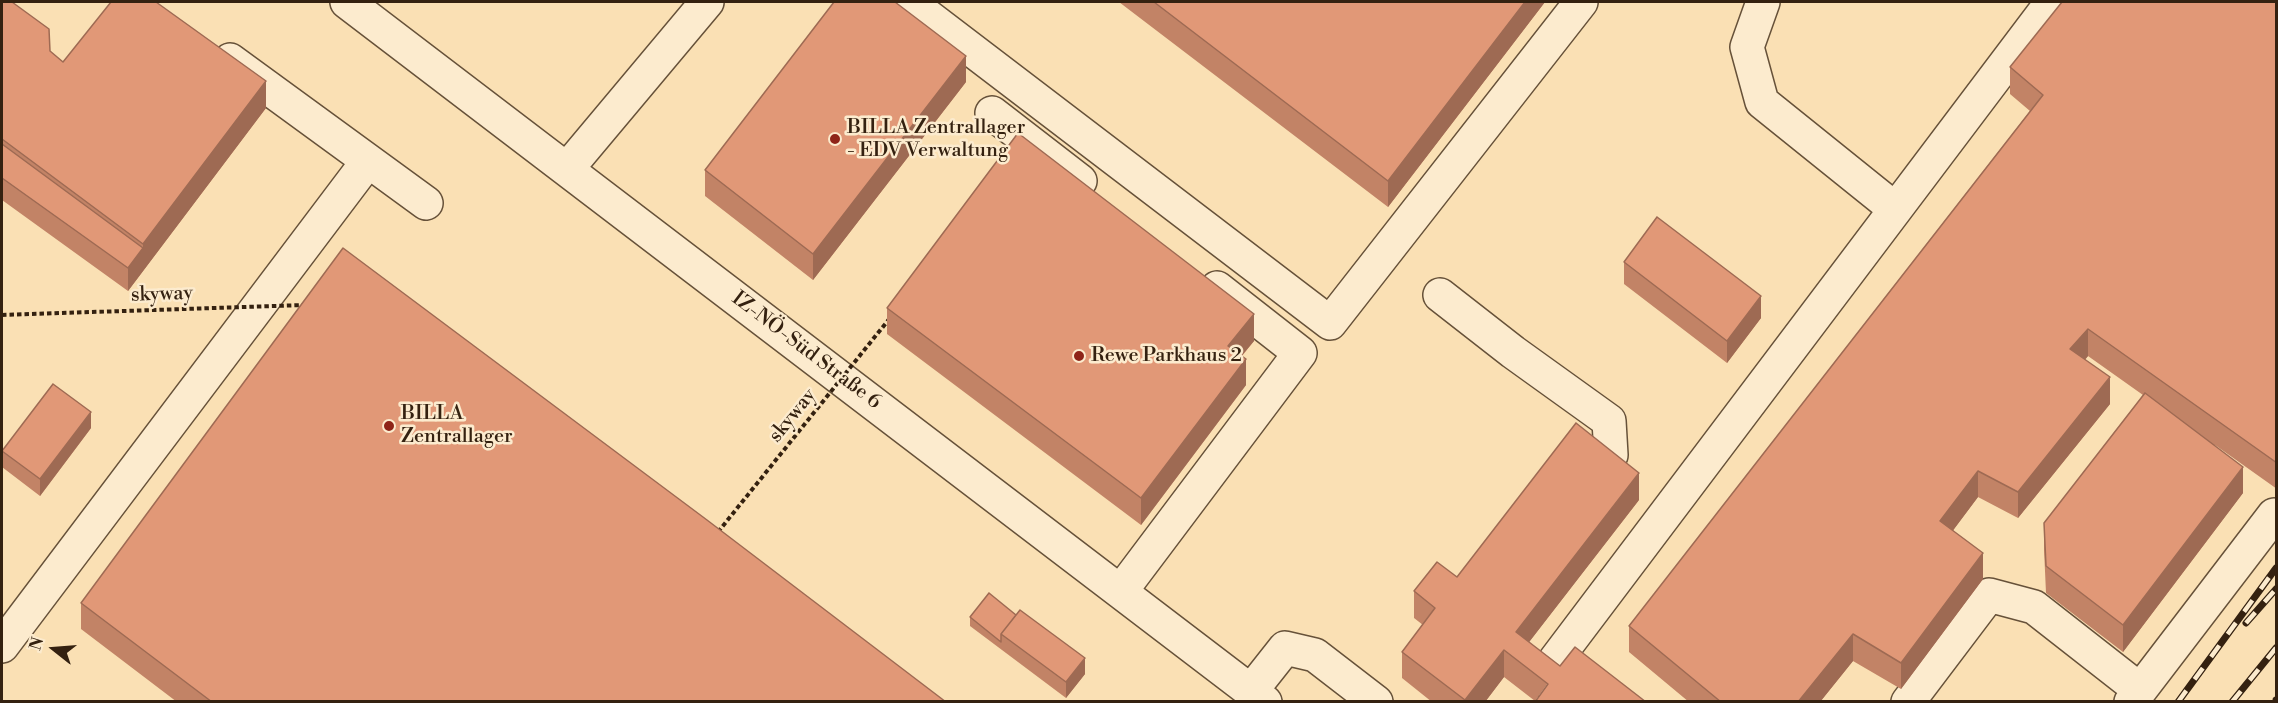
<!DOCTYPE html>
<meta charset="utf-8">
<style>
body{margin:0}
#map{position:relative;width:2278px;height:703px;overflow:hidden;background:#fae0b4;font-family:"Libre Bodoni",serif}
canvas{display:block}
.frame{position:absolute;inset:0;border:3px solid #342110;pointer-events:none}
.north{position:absolute;left:24px;top:619px;width:60px;height:60px;-webkit-text-stroke:4px #fcebce;paint-order:stroke;rotate:287deg;font-size:16px;font-weight:700;line-height:24px;text-align:center;color:#342110}
.north::after{content:'';display:block;margin:auto;width:21px;height:27px;background:#342110;clip-path:polygon(50% 0,100% 100%,50% 72%,0 100%)}
</style>
<div id="map">
<canvas width="2278" height="703"></canvas>
<div class="frame"></div>
<div class="north">N</div>
</div>
<script>
const ctx = document.querySelector('canvas').getContext('2d');
ctx.lineJoin = 'round';
const toPath = rows => new Path2D(rows.map(r => 'M' + r).join(''));
function trace(path, color, width, dash) { ctx.strokeStyle = color; ctx.lineWidth = width; ctx.lineCap = dash ? 'butt' : 'round'; ctx.setLineDash(dash || []); ctx.stroke(path); }
function fill(path, color) { ctx.fillStyle = color; ctx.fill(path, 'evenodd'); }
function write(font, color, halo, rows, align = 'center') {
  ctx.font = font + ' "Libre Bodoni",serif'; ctx.lineWidth = 5; ctx.setLineDash([]); ctx.textBaseline = 'middle'; ctx.strokeStyle = halo; ctx.fillStyle = color; for (const [text, x, y, turn = 0] of rows) {
    ctx.save(); ctx.translate(x, y); ctx.rotate((+turn || 0) * Math.PI / 180); ctx.textAlign = isNaN(turn) ? turn : align; if (halo) ctx.strokeText(text, 0, 0); ctx.fillText(text, 0, 0); ctx.restore();
  }
}
const minor = toPath([
 [347,2,1265,702],
 [909,2,1330,323,1581,2],
 [1763,2,1747,47,1762,102,1895,209],
 [230,60,426,203],
 [992,113,1080,181],
 [567,169,707,2],
 [1440,295,1513,352,1609,421,1611,455],
 [1121,591,1300,353,1217,288],
 [2,646,368,161],
 [1541,679,2052,2],
 [1251,691,1285,648,1315,655,1376,702],
 [1908,702,1989,595,2034,607,2140,690],
 [2131,702,2274,515]
]);
const rail = toPath([
 [2246,623,2276,589],
 [2178,702,2276,568],
 [2232,702,2276,648],
 [2276,702,2276,700]
]);
const pathBridge = toPath([
 [2,315,304,305],
 [718,532,890,318]
]);
const wall = toPath([
 [2,2,50,51,63,62,266,108,128,291,2,200],
 [1119,2,1545,2,1388,207],
 [2277,2,2277,489,2215,445,2243,493,2123,652,2046,593,2044,549,2044,523,2143,395,2088,356,2085,360,2110,404,2018,518,1978,497,1953,530,1983,579,1901,689,1853,661,1820,702,1689,702,1629,652,1629,626,2030,111,2010,94,2010,67],
 [966,82,813,280,705,196,705,170],
 [1624,262,1761,318,1727,363,1624,284],
 [887,308,1254,341,1242,356,1246,385,1141,525,887,334],
 [91,428,40,496,2,467,2,451],
 [1639,500,1529,642,1560,666,1535,701,1504,677,1485,702,1432,702,1402,678,1402,652,1423,625,1414,618,1414,591,1457,577],
 [81,603,946,702,177,702,81,629],
 [970,617,1085,674,1066,698,970,626]
]);
const shadedWall = toPath([
 [1525,2,1545,2,1388,207,1388,181],
 [966,56,966,82,813,280,813,254],
 [266,81,266,108,128,291,128,268,143,248,143,244],
 [1761,296,1761,318,1727,363,1727,341],
 [1254,314,1254,341,1228,372,1228,346],
 [2088,329,2088,356,2070,376,2070,349],
 [1246,359,1246,385,1141,525,1141,498],
 [2110,377,2110,404,2018,518,2018,492],
 [91,412,91,428,40,496,40,479],
 [2243,467,2243,493,2123,652,2123,625],
 [1978,471,1978,497,1940,548,1940,521],
 [1639,473,1639,500,1516,659,1516,632],
 [1983,553,1983,579,1901,689,1901,663],
 [1853,634,1853,661,1820,702,1798,702],
 [1504,650,1504,677,1485,702,1465,702,1465,700],
 [1085,658,1085,674,1066,698,1066,682]
]);
const building = toPath([
 [2,2,12,2,49,29,50,51,63,62,111,2,156,2,266,81,143,244,2,139,2,2],
 [834,2,895,2,966,56,813,254,705,170,834,2],
 [1154,2,1525,2,1388,181,1154,2],
 [2062,2,2277,2,2277,463,2088,329,2070,349,2110,377,2018,492,1978,471,1940,521,1983,553,1901,663,1853,634,1798,702,1721,702,1629,626,2043,95,2010,67,2062,2],
 [1018,133,1254,314,1228,346,1246,359,1141,498,887,308,1018,133],
 [2,144,143,248,128,268,2,178,2,144],
 [1657,217,1761,296,1727,341,1624,262,1657,217],
 [343,248,707,520,946,702,212,702,81,603,343,248],
 [53,384,91,412,40,479,2,451,53,384],
 [2145,393,2243,467,2123,625,2046,566,2044,523,2145,393],
 [1576,423,1639,473,1516,632,1560,666,1575,647,1646,702,1535,702,1548,684,1504,650,1465,700,1402,652,1435,608,1414,591,1437,562,1457,577,1576,423],
 [989,593,1016,615,1001,634,1001,642,970,617,989,593],
 [1020,610,1085,658,1066,682,1001,634,1020,610]
]);
const markers = [
 [835,139,6,"#8f2418"],
 [1079,356,6,"#8f2418"],
 [389,426,6,"#8f2418"]
];
const poiNames = [
 ["BILLA Zentrallager",847,128],
 ["- EDV Verwaltung",847,151],
 ["Rewe Parkhaus 2",1091,356],
 ["BILLA",401,414],
 ["Zentrallager",401,437]
];
const streetNames = [
 ["skyway",162,295,-2],
 ["IZ-NÖ-Süd Straße 6",806,351,37],
 ["skyway",793,416,-51]
];
trace(minor, '#665139', 36);
trace(minor, '#fcebce', 33);
trace(rail, '#342110', 7);
trace(rail, '#fcebce', 4.5, [14]);
trace(pathBridge, '#342110', 4, [4.5, 3]);
fill(wall, '#c28366');
fill(shadedWall, '#9e6a53');
fill(building, '#e19877');
trace(building, '#9e6a53', 1.5);
for (const [x, y, r, color] of markers) { const dot = new Path2D(); dot.arc(x, y, r, 0, 2 * Math.PI); ctx.fillStyle = color; ctx.fill(dot); trace(dot, '#fcebce', 2); }
write('20px', '#342110', '#fcebce', poiNames, 'left');
write('20px', '#342110', '#fcebce', streetNames);
</script>
